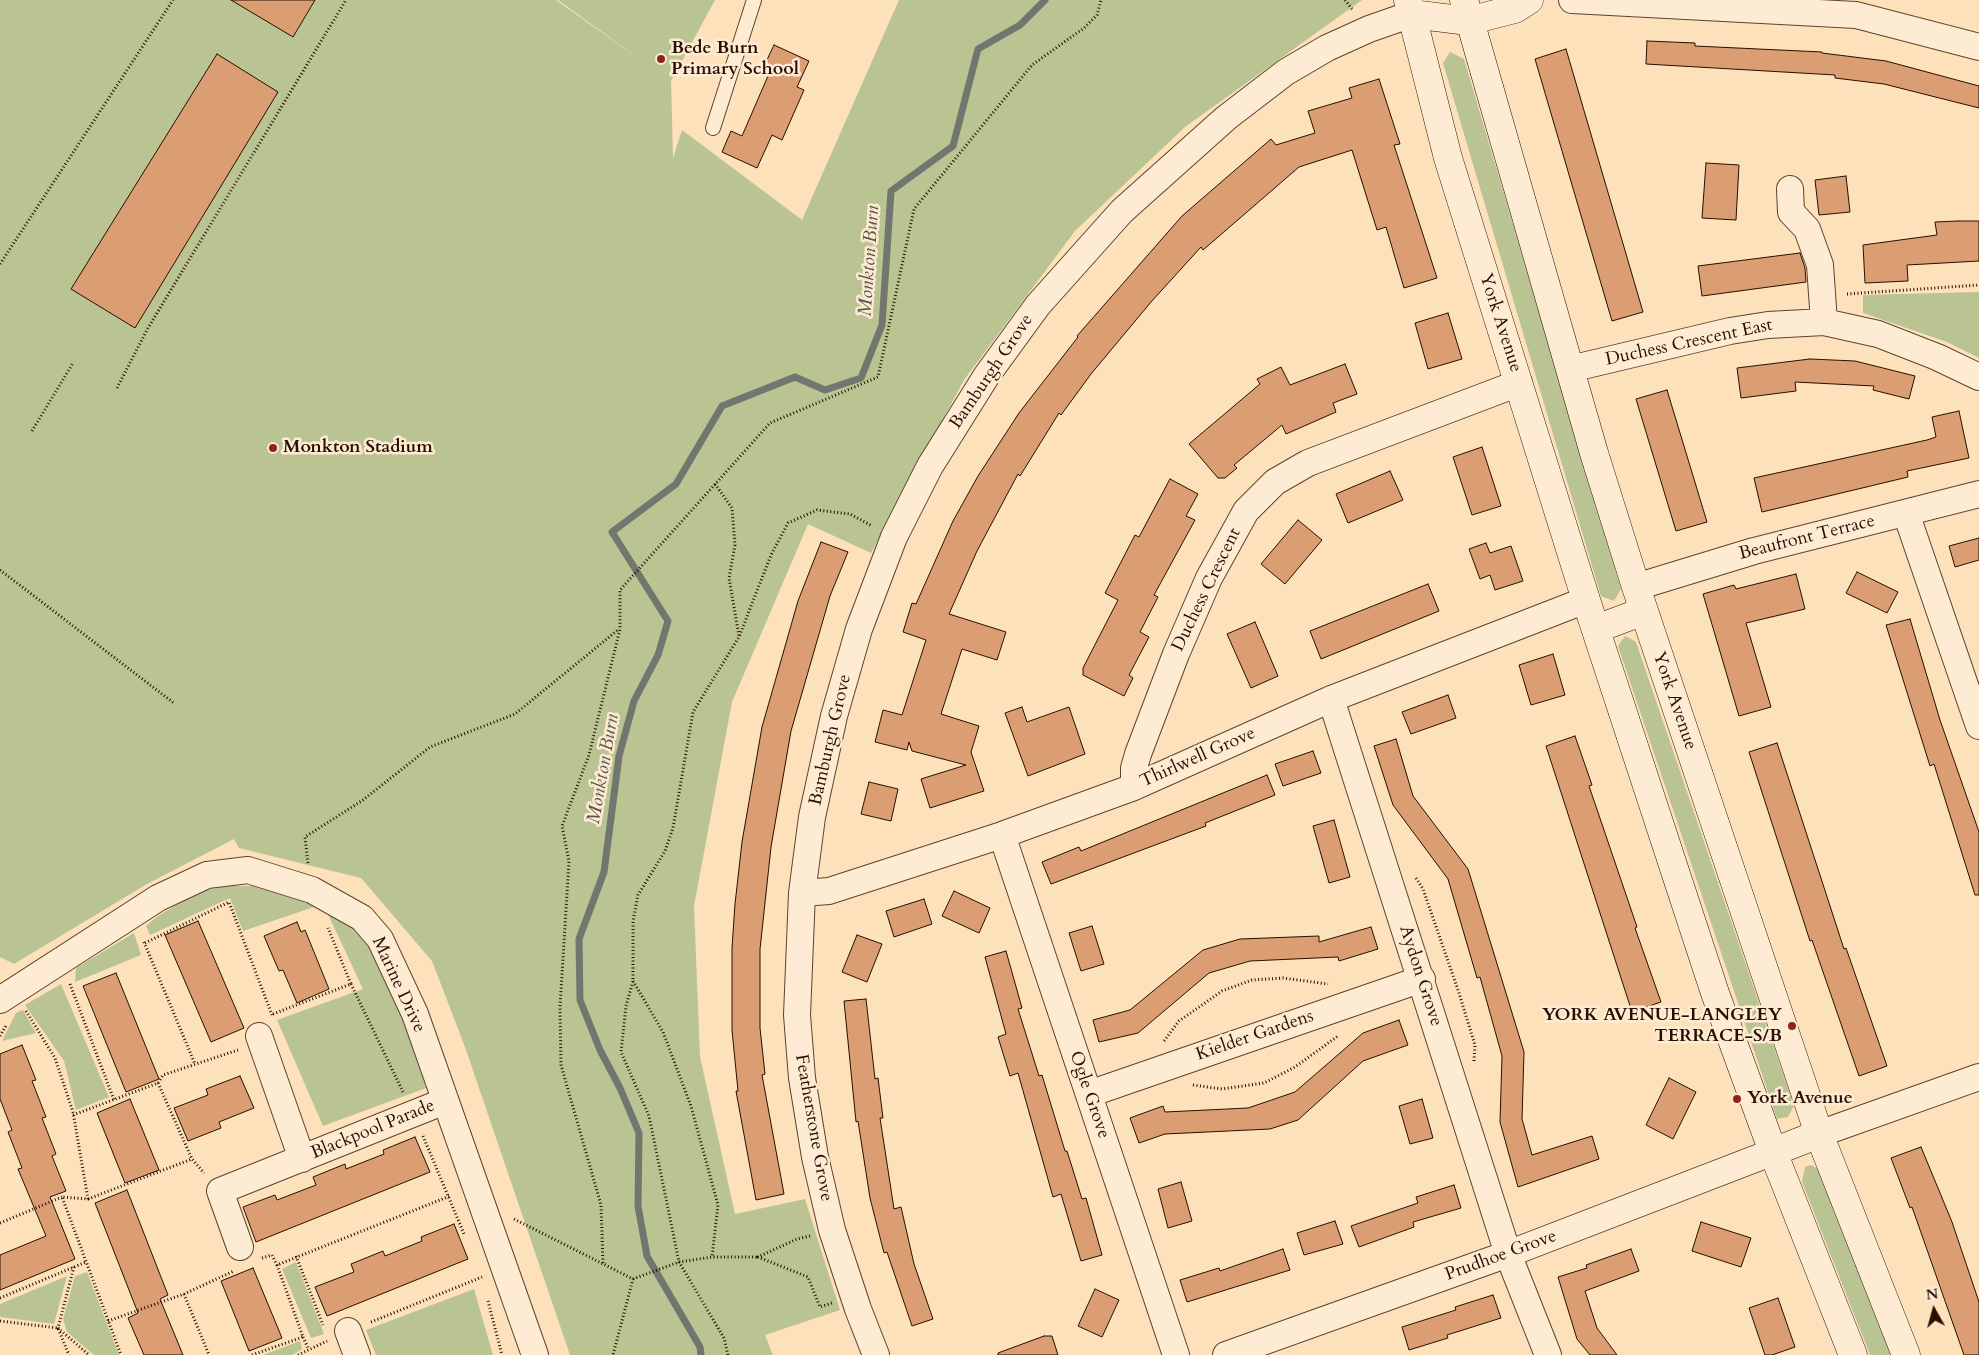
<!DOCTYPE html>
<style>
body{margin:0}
#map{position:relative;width:1979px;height:1355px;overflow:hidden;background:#fce1bb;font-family:Cardo,serif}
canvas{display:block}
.north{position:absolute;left:1909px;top:1285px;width:50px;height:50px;-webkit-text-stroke:4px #fdecd3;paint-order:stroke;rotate:353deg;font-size:14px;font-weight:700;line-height:20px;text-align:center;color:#280e00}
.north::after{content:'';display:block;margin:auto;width:18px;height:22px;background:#280e00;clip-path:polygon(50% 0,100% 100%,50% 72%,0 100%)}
</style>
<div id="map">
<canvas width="1979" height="1355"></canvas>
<div class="north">N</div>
</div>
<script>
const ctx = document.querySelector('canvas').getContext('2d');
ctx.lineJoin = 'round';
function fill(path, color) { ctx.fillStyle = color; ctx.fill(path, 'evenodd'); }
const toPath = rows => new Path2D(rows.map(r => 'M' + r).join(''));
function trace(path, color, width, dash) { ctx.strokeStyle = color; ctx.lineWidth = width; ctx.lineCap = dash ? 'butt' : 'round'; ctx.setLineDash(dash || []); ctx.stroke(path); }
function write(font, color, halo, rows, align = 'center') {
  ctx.font = font + ' Cardo,serif'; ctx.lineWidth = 5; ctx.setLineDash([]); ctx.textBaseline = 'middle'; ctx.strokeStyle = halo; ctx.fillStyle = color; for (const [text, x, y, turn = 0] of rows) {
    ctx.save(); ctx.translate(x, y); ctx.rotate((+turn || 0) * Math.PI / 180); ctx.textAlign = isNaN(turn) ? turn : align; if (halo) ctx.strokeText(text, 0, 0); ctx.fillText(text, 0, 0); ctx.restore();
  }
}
const green = toPath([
 [0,0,556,0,645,63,558,0,715,0,671,81,673,158,682,130,802,220,899,0,1362,0,1185,127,1075,231,964,380,871,553,808,524,732,702,694,906,700,1057,735,1214,805,1199,840,1310,765,1335,773,1355,570,1355,465,1047,432,961,361,878,239,848,234,839,147,884,14,964,0,957],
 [1450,52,1464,59,1621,589,1614,601,1601,596,1443,63],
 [1979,292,1979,358,1947,342,1863,313,1863,295],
 [1625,636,1636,642,1794,1106,1788,1117,1777,1119,1618,646],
 [224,886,254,886,284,892,314,907,243,931,230,898,150,935,146,926,158,916,198,892],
 [325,908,362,930,392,986,426,1088,323,1126,277,1020,363,989],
 [134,933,141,955,75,982,76,968],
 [61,984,109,1097,76,1110,64,1061,25,1005],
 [23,1010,36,1033,2,1041,16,1013],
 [1811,1165,1822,1171,1893,1355,1870,1355,1802,1182,1805,1167],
 [296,1262,324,1334,311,1338,282,1269],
 [87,1272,119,1355,94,1355,67,1332,63,1319,75,1276],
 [67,1276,54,1324,0,1317,0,1304],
 [474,1289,493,1355,376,1355,366,1330],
 [300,1341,302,1349,292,1355,263,1355]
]);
const stream = toPath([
 [701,1355,700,1347,647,1256,638,1206,639,1133,620,1088,600,1050,580,1000,579,939,604,872,619,756,634,701,658,655,668,621,612,532,676,484,722,406,795,377,825,390,861,378,882,325,891,191,953,146,978,49,1020,25,1045,0]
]);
const building = toPath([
 [231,0,315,0,293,37,231,0],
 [1647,41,1695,43,1695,46,1822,52,1822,53,1886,61,1979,86,1979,108,1884,84,1835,78,1835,75,1646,64,1647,41],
 [774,45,809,61,797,87,804,90,782,140,772,135,757,168,722,152,731,131,742,136,771,69,764,66,774,45],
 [1566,49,1643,312,1612,321,1535,59,1566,49],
 [217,54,278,92,135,328,71,289,217,54],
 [1379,79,1400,144,1394,145,1437,278,1404,288,1386,227,1377,230,1352,150,1299,167,1203,250,1201,247,1151,302,1091,374,1061,415,1059,413,1020,476,1018,474,977,551,949,614,1006,632,997,660,962,649,941,714,979,726,971,752,984,791,930,808,921,779,966,765,912,751,909,742,907,750,875,742,883,710,902,715,926,640,903,632,912,603,916,604,953,521,978,476,1019,413,1078,337,1077,336,1182,216,1271,139,1276,145,1315,133,1308,111,1352,98,1349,88,1379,79],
 [1706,163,1739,165,1736,220,1702,218,1706,163],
 [1846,176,1850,212,1819,215,1815,180,1846,176],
 [1958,221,1979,221,1979,261,1907,265,1908,281,1865,283,1863,245,1937,235,1935,222,1958,221],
 [1800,253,1805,268,1806,282,1702,296,1698,266,1800,253],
 [1448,313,1462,359,1428,369,1415,323,1448,313],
 [1810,359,1855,361,1915,376,1909,399,1873,390,1874,386,1795,382,1796,391,1741,398,1737,368,1810,359],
 [1345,364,1357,394,1333,403,1336,412,1286,434,1282,425,1234,465,1237,468,1225,478,1218,478,1189,444,1260,384,1257,379,1281,367,1290,385,1345,364],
 [1667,390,1707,522,1676,531,1636,399,1667,390],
 [1959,411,1969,458,1907,471,1908,477,1762,512,1754,478,1927,440,1936,437,1932,417,1959,411],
 [1482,447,1501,506,1472,515,1453,457,1482,447],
 [1390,471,1403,500,1348,523,1336,494,1390,471],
 [1170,479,1198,494,1186,516,1195,520,1154,595,1158,597,1140,632,1149,637,1129,675,1133,678,1124,696,1083,675,1083,668,1118,600,1105,593,1135,535,1139,537,1170,479],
 [1298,520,1322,540,1285,584,1261,564,1298,520],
 [1979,538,1979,560,1955,567,1949,546,1979,538],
 [821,542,848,552,830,596,791,731,771,847,760,949,760,1028,765,1074,762,1075,784,1194,756,1200,736,1091,738,1091,732,1030,732,948,735,904,742,842,762,727,798,601,821,542],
 [1486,543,1490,553,1511,546,1523,581,1495,590,1490,575,1480,579,1469,549,1486,543],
 [1857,572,1898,592,1887,613,1846,593,1857,572],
 [1796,574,1805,609,1746,623,1771,707,1739,716,1703,594,1734,585,1736,589,1796,574],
 [1428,584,1439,611,1321,659,1310,631,1428,584],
 [1910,619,1940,720,1979,832,1979,895,1975,895,1934,764,1930,766,1886,625,1910,619],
 [1255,622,1278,676,1251,688,1227,634,1255,622],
 [1553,654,1565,695,1531,705,1519,665,1553,654],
 [1448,695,1456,718,1411,734,1402,712,1448,695],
 [1022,707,1027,722,1069,707,1085,754,1028,776,1005,713,1022,707],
 [1575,736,1592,785,1589,786,1637,927,1635,928,1661,1002,1632,1012,1546,746,1575,736],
 [1396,739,1413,796,1468,869,1524,1052,1522,1119,1532,1155,1592,1136,1599,1159,1518,1187,1500,1122,1502,1056,1480,977,1477,978,1448,879,1393,805,1374,746,1396,739],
 [1777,743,1844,949,1846,948,1887,1066,1859,1076,1812,940,1810,941,1749,752,1777,743],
 [1313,751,1321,773,1283,786,1275,764,1313,751],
 [1267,775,1275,795,1205,823,1206,826,1051,884,1042,862,1079,847,1081,851,1267,775],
 [869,782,898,789,891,821,861,814,869,782],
 [1334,820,1350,877,1329,883,1313,826,1334,820],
 [954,891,990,908,979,933,942,916,954,891],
 [924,899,932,924,894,937,886,911,924,899],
 [198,921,244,1028,211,1042,165,935,198,921],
 [297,922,301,932,305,930,329,989,297,1003,283,970,279,971,264,936,297,922],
 [1092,926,1104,964,1081,971,1069,933,1092,926],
 [1371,927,1378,949,1339,961,1338,957,1250,961,1209,973,1138,1033,1099,1042,1093,1020,1130,1010,1203,950,1240,939,1319,936,1319,942,1371,927],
 [857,935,882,944,867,982,842,972,857,935],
 [1006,951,1022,1008,1018,1009,1039,1076,1042,1075,1065,1151,1067,1151,1082,1199,1086,1198,1102,1255,1081,1261,1061,1194,1053,1197,1018,1073,1010,1076,998,1037,1006,1034,985,957,1006,951],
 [116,973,159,1079,126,1092,83,986,116,973],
 [866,999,875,1079,878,1078,883,1118,880,1118,894,1209,901,1207,914,1264,933,1319,912,1326,887,1252,884,1253,870,1198,858,1121,856,1122,844,1001,866,999],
 [1399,1020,1408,1045,1363,1061,1298,1120,1270,1129,1165,1134,1139,1143,1130,1118,1163,1106,1165,1112,1248,1108,1295,1092,1363,1033,1399,1020],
 [22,1045,36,1080,32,1081,46,1117,42,1118,56,1154,52,1156,66,1191,50,1197,75,1259,0,1290,0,1255,46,1236,18,1169,22,1168,8,1132,12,1130,0,1099,0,1054,22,1045],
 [240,1076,254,1108,219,1122,221,1128,188,1141,174,1108,208,1095,206,1089,240,1076],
 [1669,1078,1696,1092,1673,1139,1646,1125,1669,1078],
 [130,1099,159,1170,125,1183,97,1113,130,1099],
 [1422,1099,1433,1138,1410,1144,1399,1106,1422,1099],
 [415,1137,430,1172,256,1242,243,1207,275,1195,277,1200,316,1185,313,1177,345,1164,346,1169,384,1154,383,1150,415,1137],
 [1921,1147,1952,1222,1979,1302,1979,1355,1964,1355,1912,1207,1910,1208,1891,1158,1921,1147],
 [1181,1182,1192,1221,1168,1228,1158,1189,1181,1182],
 [1454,1185,1461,1208,1413,1222,1414,1227,1359,1247,1351,1226,1418,1203,1416,1197,1454,1185],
 [127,1190,168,1295,160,1299,183,1355,144,1355,128,1318,138,1313,95,1203,127,1190],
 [1335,1221,1343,1244,1304,1255,1297,1233,1335,1221],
 [1701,1222,1751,1238,1741,1267,1692,1251,1701,1222],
 [454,1224,468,1259,327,1316,315,1287,354,1272,351,1264,383,1251,385,1256,422,1241,421,1237,454,1224],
 [1283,1249,1290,1270,1187,1302,1180,1280,1219,1268,1220,1271,1283,1249],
 [1631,1249,1639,1271,1585,1291,1597,1328,1617,1355,1590,1355,1577,1339,1558,1277,1587,1268,1586,1265,1631,1249],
 [253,1268,282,1338,249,1351,221,1281,253,1268],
 [1095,1289,1119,1300,1102,1337,1078,1326,1095,1289],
 [1493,1295,1501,1318,1447,1335,1448,1338,1409,1350,1402,1327,1456,1310,1455,1307,1493,1295],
 [1778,1298,1795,1347,1772,1355,1765,1355,1749,1308,1778,1298],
 [1044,1336,1052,1336,1058,1355,998,1355,998,1353,1044,1336]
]);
const path = toPath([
 [1345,0,1352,9],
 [0,264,173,0],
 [1847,294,1979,285],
 [117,388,148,328,346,0],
 [32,431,73,363],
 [715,484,732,508,735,545,729,578,739,636],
 [0,570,175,704],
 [308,863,305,837,363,800,430,747,515,714,619,629],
 [1416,878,1423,889,1458,990,1475,1045,1474,1061],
 [144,942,195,1064],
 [145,943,229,902,272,1015],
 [633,981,663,1032,691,1106,718,1205,712,1257],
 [70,984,114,1100],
 [351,984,403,1092],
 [26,1011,55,1058,73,1112,88,1199,62,1197,121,1355],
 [273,1014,351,984,328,928],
 [0,1036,7,1024],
 [1164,1041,1179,1021,1222,991,1252,980,1283,978,1328,984],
 [158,1083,192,1159,204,1173],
 [1193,1085,1222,1089,1264,1083,1295,1067,1338,1036],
 [73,1115,158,1083,163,1075,238,1050],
 [423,1136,464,1234],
 [88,1199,192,1159],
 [514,1219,633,1279,613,1355],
 [0,1223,62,1197],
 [810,1236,797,1239,758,1257,808,1277,820,1307,832,1303],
 [296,1256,323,1325],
 [262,1258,272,1255,277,1265],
 [603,1263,601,1205,561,1065,560,1007,569,861,562,826,589,755,620,629,620,590,770,423,878,377,914,209,1032,65,1084,28,1097,15,1101,0],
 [74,1267,58,1328,89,1355],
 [633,1279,679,1262,712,1257,758,1257],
 [184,1294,209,1355],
 [0,1298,86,1262],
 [488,1301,502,1355],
 [0,1321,58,1328,69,1355],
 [108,1321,184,1294,234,1271],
 [371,1322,482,1277],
 [303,1337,308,1348],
 [252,1355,303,1337,277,1265,450,1196],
 [298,1355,327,1341],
 [728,1355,724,1338,679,1262,649,1116,621,1052,626,1006,633,981,633,921,638,895,665,851,673,828,693,712,739,637,771,555,788,523,817,510,850,514,872,526]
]);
const service = toPath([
 [713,128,754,0]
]);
const minor = toPath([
 [1572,0,1856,15,1979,47],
 [1790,189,1791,212,1807,229,1820,265,1824,322],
 [1570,369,1730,331,1768,325,1824,322,1878,334,1937,357,1979,377],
 [1906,513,1979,726],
 [1636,587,1754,551,1979,494],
 [1331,699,1508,1254,1548,1355],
 [1134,787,1134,768,1138,754,1176,654,1209,578,1246,511,1275,482,1308,463,1519,383],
 [1002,835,1176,1355],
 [802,893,829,891,1002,835,1134,787,1331,699,1586,600],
 [0,1000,158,898,207,875,248,870,312,890,362,918,380,939,415,1014,535,1355],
 [259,1036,302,1159],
 [1089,1094,1422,979],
 [1819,1134,1979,1077],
 [240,1247,220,1191,445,1101],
 [348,1331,357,1355],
 [876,1355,858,1309,832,1230,815,1157,802,1078,797,1015,802,893,812,817,834,716,859,629,894,537,930,466,987,375,1038,305,1122,211,1226,118,1286,72,1327,48,1369,29,1412,14],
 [1226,1355,1508,1254,1773,1152]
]);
const tertiary = toPath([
 [1468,21,1515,9,1529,0]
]);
const secondary = toPath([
 [1408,0,1448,158,1586,600,1715,993,1773,1152,1853,1355],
 [1464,0,1594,453,1636,587,1819,1134,1906,1355],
 [1412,14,1468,21],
 [1596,629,1644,611],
 [1773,1152,1819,1134]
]);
const markers = [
 [661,59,5,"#8f2418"],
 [273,448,5,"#8f2418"],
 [1792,1026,5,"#8f2418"],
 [1737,1099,5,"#8f2418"]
];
const poiNames = [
 ["Bede Burn",671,49],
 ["Primary School",671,70],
 ["Monkton Stadium",283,448],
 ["YORK AVENUE-LANGLEY",1782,1016,"right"],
 ["TERRACE-S/B",1782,1037,"right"],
 ["York Avenue",1747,1099]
];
const streetNames = [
 ["York Avenue",1500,323,72],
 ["Duchess Crescent East",1689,343,-12],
 ["Bamburgh Grove",992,372,-56],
 ["Beaufront Terrace",1807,538,-14],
 ["Duchess Crescent",1207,590,-64],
 ["York Avenue",1674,701,71],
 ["Bamburgh Grove",831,740,-77],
 ["Thirlwell Grove",1198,758,-24],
 ["Aydon Grove",1420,976,72],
 ["Marine Drive",398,985,65],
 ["Kielder Gardens",1255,1036,-19],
 ["Ogle Grove",1089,1095,71],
 ["Featherstone Grove",813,1128,80],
 ["Blackpool Parade",373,1130,-22],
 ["Prudhoe Grove",1501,1256,-20]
];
const waterNames = [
 ["Monkton Burn",870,261,-86],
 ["Monkton Burn",604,769,-80]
];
fill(green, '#bac493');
trace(stream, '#71766f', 7);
fill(building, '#db9e73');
trace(building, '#280e00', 1);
trace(service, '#5d432f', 16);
trace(minor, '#5d432f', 28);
trace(tertiary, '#5d432f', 29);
trace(secondary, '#280e00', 29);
trace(path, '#280e00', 3, [1, 2.5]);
trace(service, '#fdecd3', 14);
trace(minor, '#fdecd3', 26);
trace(tertiary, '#fdecd3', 28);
trace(secondary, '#fdecd3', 28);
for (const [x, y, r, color] of markers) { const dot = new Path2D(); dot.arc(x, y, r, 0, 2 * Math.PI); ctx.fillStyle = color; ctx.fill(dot); trace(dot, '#fdecd3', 2); }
write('bold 18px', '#280e00', '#fdecd3', poiNames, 'left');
write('18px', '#280e00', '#fdecd3', streetNames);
write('italic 19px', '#59534a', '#fdecd3', waterNames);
</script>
